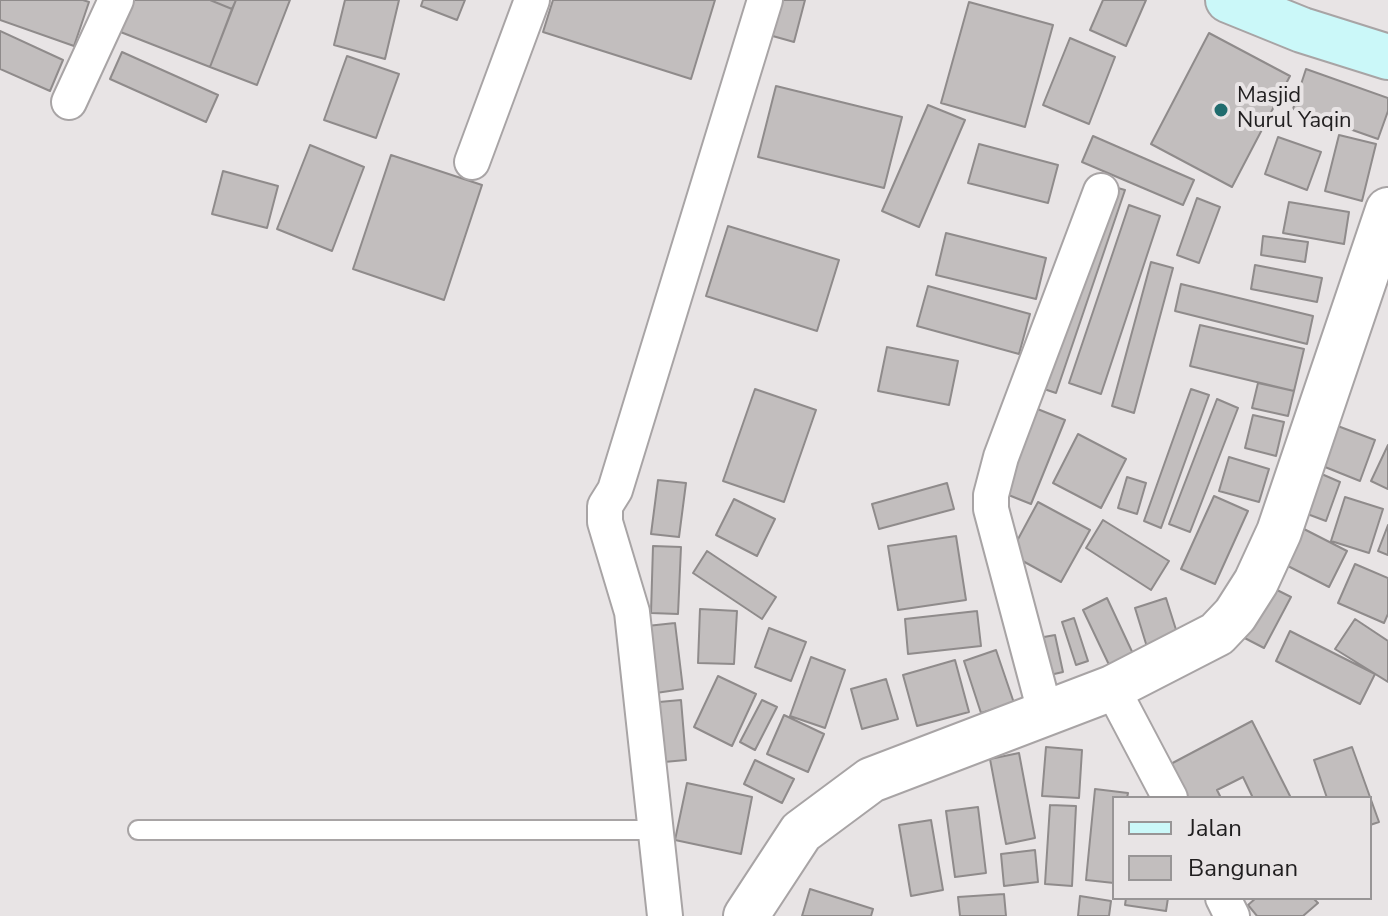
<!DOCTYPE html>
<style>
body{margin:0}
#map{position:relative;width:1388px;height:916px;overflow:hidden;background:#e8e4e5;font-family:"Nunito Sans",sans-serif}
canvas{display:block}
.legend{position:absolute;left:1112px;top:796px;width:260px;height:104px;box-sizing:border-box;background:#e8e4e5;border:2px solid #989596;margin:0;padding:10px 14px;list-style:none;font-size:24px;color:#201e1f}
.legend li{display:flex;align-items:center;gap:16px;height:40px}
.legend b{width:40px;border:2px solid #989596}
</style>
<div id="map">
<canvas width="1388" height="916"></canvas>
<ul class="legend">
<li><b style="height:10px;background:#cbf8f9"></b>Jalan</li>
<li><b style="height:22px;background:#c2bebe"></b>Bangunan</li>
</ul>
</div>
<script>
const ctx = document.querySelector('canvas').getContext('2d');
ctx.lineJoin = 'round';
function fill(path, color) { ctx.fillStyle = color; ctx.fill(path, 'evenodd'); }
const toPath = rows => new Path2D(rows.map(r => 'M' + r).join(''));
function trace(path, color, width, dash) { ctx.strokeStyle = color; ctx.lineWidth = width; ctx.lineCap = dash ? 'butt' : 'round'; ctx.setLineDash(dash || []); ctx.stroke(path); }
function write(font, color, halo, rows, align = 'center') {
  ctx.font = font + ' "Nunito Sans",sans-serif'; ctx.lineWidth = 8; ctx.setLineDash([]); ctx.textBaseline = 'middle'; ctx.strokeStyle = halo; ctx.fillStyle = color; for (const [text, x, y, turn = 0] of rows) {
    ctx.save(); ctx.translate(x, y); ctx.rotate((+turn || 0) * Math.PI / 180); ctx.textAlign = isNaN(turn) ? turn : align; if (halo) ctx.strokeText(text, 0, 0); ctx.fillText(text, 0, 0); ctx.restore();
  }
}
const building = toPath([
 [0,0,83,0,89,2,74,46,0,20,0,0],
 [130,0,210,0,232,9,210,67,118,31,130,0],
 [210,0,236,0,232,9,210,0],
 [236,0,290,0,257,85,210,67,236,0],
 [345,0,399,0,385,59,334,45,345,0],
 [423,0,465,0,457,20,421,6,423,0],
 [553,0,715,0,691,79,543,32,553,0],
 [771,0,805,0,794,42,762,33,771,0],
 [1103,0,1146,0,1126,46,1090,30,1103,0],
 [969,2,1053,25,1025,127,941,103,969,2],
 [0,31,63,60,50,91,0,69,0,31],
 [1209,33,1290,76,1232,187,1151,144,1209,33],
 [1070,38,1115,57,1089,124,1043,105,1070,38],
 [122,52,218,95,206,122,110,79,122,52],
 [347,56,399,74,376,138,324,120,347,56],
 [1306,69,1388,98,1388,111,1378,139,1293,109,1306,69],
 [776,86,902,117,884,188,758,157,776,86],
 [928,105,965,120,919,227,882,211,928,105],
 [1339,135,1376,144,1362,201,1325,191,1339,135],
 [1093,136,1194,180,1183,205,1082,162,1093,136],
 [1278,137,1321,152,1307,190,1265,174,1278,137],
 [979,144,1058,165,1048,203,968,183,979,144],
 [310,145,364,167,332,251,277,229,310,145],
 [391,155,482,185,444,300,353,269,391,155],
 [223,171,278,186,267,228,212,214,223,171],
 [1107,185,1125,190,1056,393,1038,387,1107,185],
 [1197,198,1220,207,1199,263,1177,255,1197,198],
 [1289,202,1349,212,1344,244,1283,233,1289,202],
 [1129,205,1160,216,1101,394,1069,383,1129,205],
 [728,226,839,260,817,331,706,296,728,226],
 [946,233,1046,258,1036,299,936,275,946,233],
 [1263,236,1308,242,1305,262,1261,255,1263,236],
 [1151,262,1173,268,1134,413,1112,406,1151,262],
 [1255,265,1322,278,1317,302,1251,289,1255,265],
 [1181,284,1313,316,1307,344,1175,311,1181,284],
 [928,286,1030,314,1019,354,917,326,928,286],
 [1200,325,1304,349,1294,391,1190,366,1200,325],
 [887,347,958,361,949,405,878,391,887,347],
 [1258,383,1294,391,1288,416,1252,408,1258,383],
 [755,389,816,410,784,502,723,481,755,389],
 [1191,389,1209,395,1161,528,1144,521,1191,389],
 [1217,399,1238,408,1190,532,1169,524,1217,399],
 [1035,408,1065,420,1031,504,1001,492,1035,408],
 [1253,415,1284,422,1276,456,1245,448,1253,415],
 [1335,425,1375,440,1360,481,1320,465,1335,425],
 [1078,434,1126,459,1101,508,1053,483,1078,434],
 [1388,445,1388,489,1371,481,1388,445],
 [1229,457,1269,469,1259,502,1219,491,1229,457],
 [1317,472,1340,482,1326,521,1302,512,1317,472],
 [1127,477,1146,483,1137,514,1118,508,1127,477],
 [658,480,686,483,679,537,651,534,658,480],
 [947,483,954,509,879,529,872,504,947,483],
 [1214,496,1248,511,1215,584,1181,569,1214,496],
 [1345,497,1383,509,1369,553,1331,541,1345,497],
 [734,499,775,519,757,556,716,535,734,499],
 [1038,502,1090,530,1061,582,1010,554,1038,502],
 [1103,520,1169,561,1151,590,1086,548,1103,520],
 [1388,525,1388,555,1378,551,1388,525],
 [1302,528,1347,551,1329,587,1284,564,1302,528],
 [956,536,966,600,898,610,888,546,956,536],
 [653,546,681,547,678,614,651,613,653,546],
 [707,551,776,597,762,619,693,573,707,551],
 [1355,564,1388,578,1388,614,1384,623,1338,603,1355,564],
 [1259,581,1291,597,1264,648,1233,632,1259,581],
 [1107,598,1135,658,1111,669,1083,610,1107,598],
 [1166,598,1178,636,1147,647,1135,608,1166,598],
 [700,609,737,611,734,664,698,663,700,609],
 [977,611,981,646,908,654,905,619,977,611],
 [1074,618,1088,661,1076,665,1062,622,1074,618],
 [1355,619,1388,641,1388,682,1335,649,1355,619],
 [675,623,683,689,656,693,647,626,675,623],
 [769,628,806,642,791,681,755,667,769,628],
 [1290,631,1375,674,1360,704,1276,661,1290,631],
 [1055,635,1063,672,1041,677,1033,639,1055,635],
 [996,650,1014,703,981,713,964,661,996,650],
 [811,657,845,670,825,728,790,716,811,657],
 [955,660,969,712,917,726,903,675,955,660],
 [718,676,756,694,732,746,694,727,718,676],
 [886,679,898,719,862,729,851,689,886,679],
 [681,700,686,760,664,762,659,702,681,700],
 [762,700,777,707,755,750,740,742,762,700],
 [784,715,824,734,808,772,767,754,784,715],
 [1252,721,1291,798,1253,798,1243,777,1217,790,1221,798,1182,798,1165,767,1252,721],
 [1046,747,1082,750,1079,798,1042,796,1046,747],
 [1352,747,1379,822,1370,825,1370,798,1327,798,1314,760,1352,747],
 [1019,753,1035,838,1006,844,990,759,1019,753],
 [755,760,794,779,782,803,744,784,755,760],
 [687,783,752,797,741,854,675,840,687,783],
 [1095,789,1128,793,1127,798,1114,798,1114,883,1086,880,1095,789],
 [1050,805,1076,806,1072,886,1045,884,1050,805],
 [978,807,986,873,955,877,946,811,978,807],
 [931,820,943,890,911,896,899,825,931,820],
 [1035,850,1038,882,1004,886,1001,854,1035,850],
 [810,889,873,909,871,916,802,916,810,889],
 [1004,894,1006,916,960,916,958,897,1004,894],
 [1080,896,1111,901,1109,916,1078,916,1080,896],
 [1126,898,1168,898,1166,911,1125,905,1126,898],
 [1256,898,1313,898,1318,903,1303,916,1257,916,1248,905,1256,898]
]);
const service = toPath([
 [138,830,655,830]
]);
const minor = toPath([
 [69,102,116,0],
 [472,162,532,0],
 [1112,688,1170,798],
 [1045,712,991,509,991,495,1001,457,1101,191],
 [1223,898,1232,916],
 [665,916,632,612,605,522,605,506,615,490,765,0]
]);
const tertiary = toPath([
 [746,916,801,832,871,780,1112,688,1217,634,1235,615,1256,582,1279,532,1388,210]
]);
const secondary = toPath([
 [1228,0,1302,30,1388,57]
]);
const markers = [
 [1221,110,8,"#206c6e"]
];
const poiNames = [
 ["Masjid",1237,97],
 ["Nurul Yaqin",1237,122]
];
fill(building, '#c2bebe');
trace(building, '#8f8b8b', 2);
trace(service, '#a8a4a5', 22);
trace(minor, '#a8a4a5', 38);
trace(tertiary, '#a8a4a5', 48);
trace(secondary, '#a8a4a5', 48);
trace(service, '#fff', 18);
trace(minor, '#fff', 34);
trace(tertiary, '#fff', 44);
trace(secondary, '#cbf8f9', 44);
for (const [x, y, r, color] of markers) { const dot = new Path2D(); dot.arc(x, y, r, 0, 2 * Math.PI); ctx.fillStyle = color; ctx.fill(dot); trace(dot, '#e8e4e5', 3); }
write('22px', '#201e1f', '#e8e4e5', poiNames, 'left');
</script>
